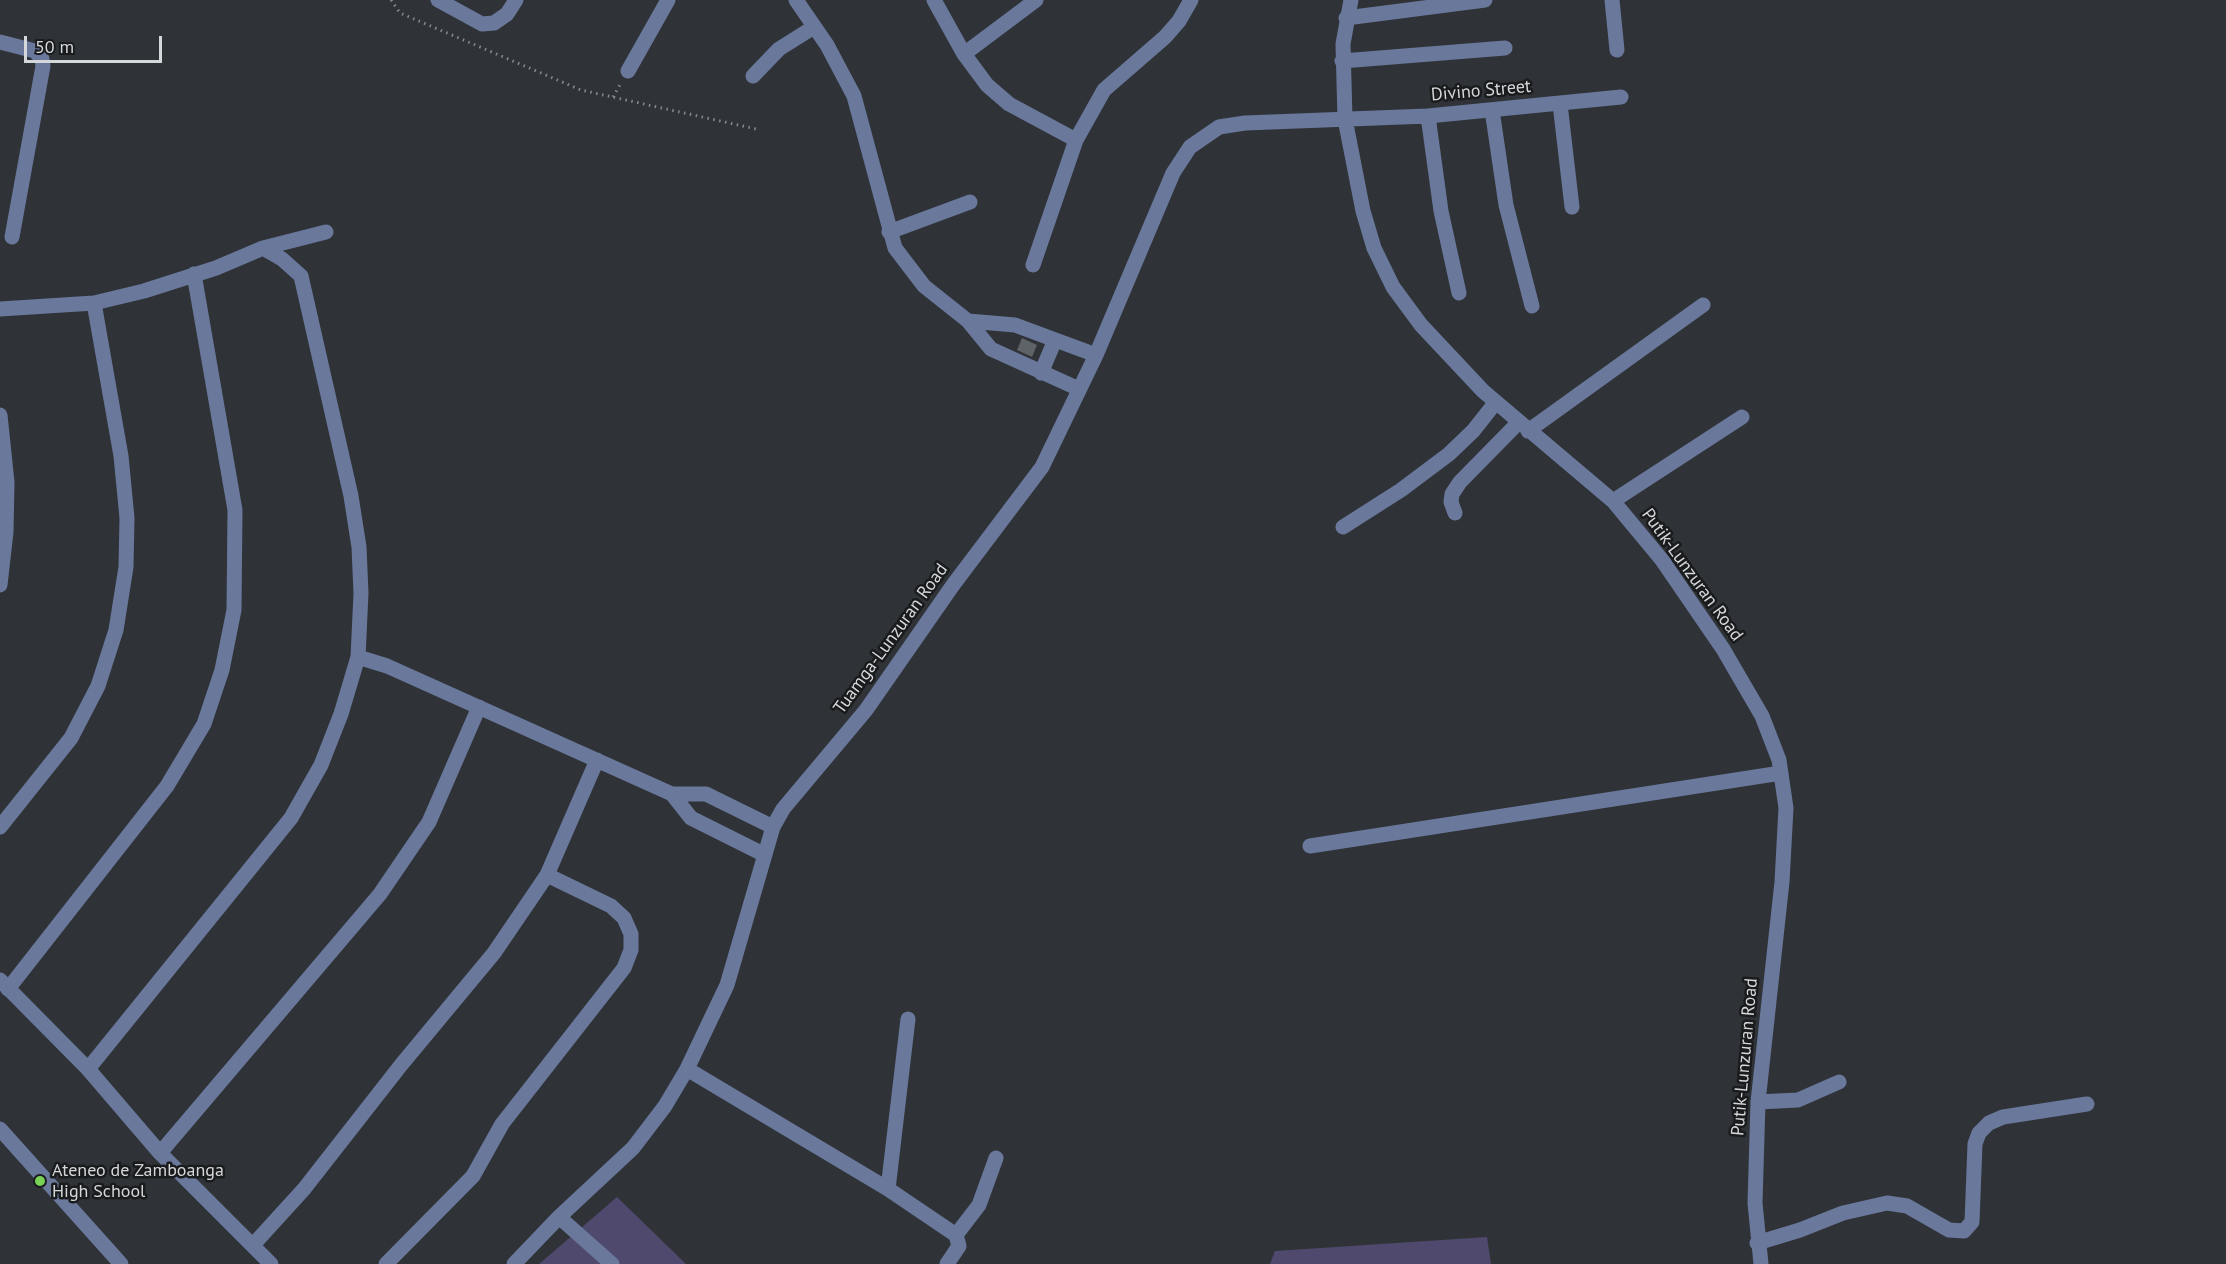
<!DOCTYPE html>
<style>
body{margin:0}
#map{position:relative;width:2226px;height:1264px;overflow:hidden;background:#2f3337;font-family:"PT Sans",sans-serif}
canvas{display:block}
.scale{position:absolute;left:24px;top:36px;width:138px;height:27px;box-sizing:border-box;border:3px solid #d5d8db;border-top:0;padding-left:8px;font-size:18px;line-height:21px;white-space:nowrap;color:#d5d8db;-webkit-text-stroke:4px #191b1c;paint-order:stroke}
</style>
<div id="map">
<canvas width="2226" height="1264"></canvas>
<div class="scale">50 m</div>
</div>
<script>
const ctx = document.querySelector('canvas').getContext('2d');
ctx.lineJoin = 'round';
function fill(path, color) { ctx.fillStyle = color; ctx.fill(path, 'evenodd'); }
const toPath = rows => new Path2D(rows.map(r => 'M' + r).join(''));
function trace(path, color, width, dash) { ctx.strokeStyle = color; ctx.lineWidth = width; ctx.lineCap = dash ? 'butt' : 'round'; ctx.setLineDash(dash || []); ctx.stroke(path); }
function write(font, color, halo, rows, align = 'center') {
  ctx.font = font + ' "PT Sans",sans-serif'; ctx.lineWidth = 5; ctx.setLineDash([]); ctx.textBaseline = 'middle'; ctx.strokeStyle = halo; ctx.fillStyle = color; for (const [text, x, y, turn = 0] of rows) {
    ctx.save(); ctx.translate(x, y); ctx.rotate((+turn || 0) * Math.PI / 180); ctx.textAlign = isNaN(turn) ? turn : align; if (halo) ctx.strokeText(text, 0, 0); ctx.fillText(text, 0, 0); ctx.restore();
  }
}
const green = toPath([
 [617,1197,686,1264,539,1264],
 [1487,1237,1491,1264,1270,1264,1275,1251]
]);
const building = toPath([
 [1022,338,1037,345,1032,357,1017,350]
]);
const path = toPath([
 [391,0,400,13,581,90,756,129],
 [613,97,621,83]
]);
const minor = toPath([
 [438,0,482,24,494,23,507,14,516,0],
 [796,0,827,45,854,96,895,248,924,286,968,321,991,349,1079,389],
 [934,0,964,54,987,85,1009,104,1076,140],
 [1351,0,1343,44,1345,119,1363,211,1374,248,1393,287,1421,325,1483,391,1613,501,1662,560,1723,649,1762,716,1779,760,1786,808,1782,882,1758,1102,1755,1203,1761,1264],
 [1612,0,1617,50],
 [1346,18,1485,0],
 [0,42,35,51,42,59,43,66,12,237],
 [964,54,1036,0],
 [1342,61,1505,48],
 [628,71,668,0],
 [753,76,779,49,814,27],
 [1560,104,1572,207],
 [1492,110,1506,205,1532,306],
 [1428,116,1441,211,1459,293],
 [889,232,970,202],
 [1033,265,1076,140,1104,90,1165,37,1179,21,1191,0],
 [0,309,94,303,144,291,216,268,263,248,326,232],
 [968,321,1015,325,1096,355],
 [1041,373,1055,340],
 [0,415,7,482,6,532,0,585],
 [1528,431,1703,305],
 [1613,501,1742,417],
 [1455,513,1451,502,1452,494,1460,482,1518,423],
 [1343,527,1401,490,1449,454,1473,431,1496,402],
 [358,657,387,666,672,794],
 [0,827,71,738,98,686,116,630,126,567,127,518,121,456,94,303],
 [1310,846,1781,773],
 [763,854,691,818,672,794,706,794,773,827],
 [0,980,88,1069,160,1153,271,1264],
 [8,989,167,786,204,724,222,670,234,610,235,510,194,274],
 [88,1069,291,818,321,765,341,714,358,657,361,593,359,547,351,496,301,276,282,259,263,248],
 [687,1069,888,1189,956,1235,959,1246,947,1264],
 [1758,1102,1798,1100,1839,1082],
 [0,1129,121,1264],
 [160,1153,380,894,429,822,479,707],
 [888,1189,908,1019],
 [559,1217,612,1264],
 [956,1235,979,1205,996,1158],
 [1757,1243,1800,1230,1843,1213,1887,1203,1907,1206,1949,1230,1964,1231,1972,1222,1975,1144,1979,1133,1989,1123,2003,1117,2087,1104],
 [253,1245,304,1189,401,1065,494,953,547,875,597,760],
 [386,1264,473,1176,502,1124,624,968,631,950,631,934,624,918,611,906,547,875],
 [514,1264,559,1217,633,1148,665,1106,687,1069,727,985,773,827,783,809,866,710,953,585,1042,467,1096,355,1173,173,1190,147,1219,127,1245,123,1428,116,1621,97]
]);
const markers = [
 [40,1181,6,"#7ad157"]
];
const streetNames = [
 ["Divino Street",1481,91,-5],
 ["Putik-Lunzuran Road",1692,575,54],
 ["Tuamga-Lunzuran Road",891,639,-54],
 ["Putik-Lunzuran Road",1745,1057,-85]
];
const poiNames = [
 ["Ateneo de Zamboanga",52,1171],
 ["High School",52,1192]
];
fill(green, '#4e496d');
fill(building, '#5d6366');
trace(path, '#86898d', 3, [1.5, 4.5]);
trace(minor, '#6a789c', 15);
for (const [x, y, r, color] of markers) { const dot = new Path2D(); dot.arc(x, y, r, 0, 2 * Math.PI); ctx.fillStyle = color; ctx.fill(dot); trace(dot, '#191b1c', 2); }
write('18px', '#d5d8db', '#191b1c', streetNames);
write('18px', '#d5d8db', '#191b1c', poiNames, 'left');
</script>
